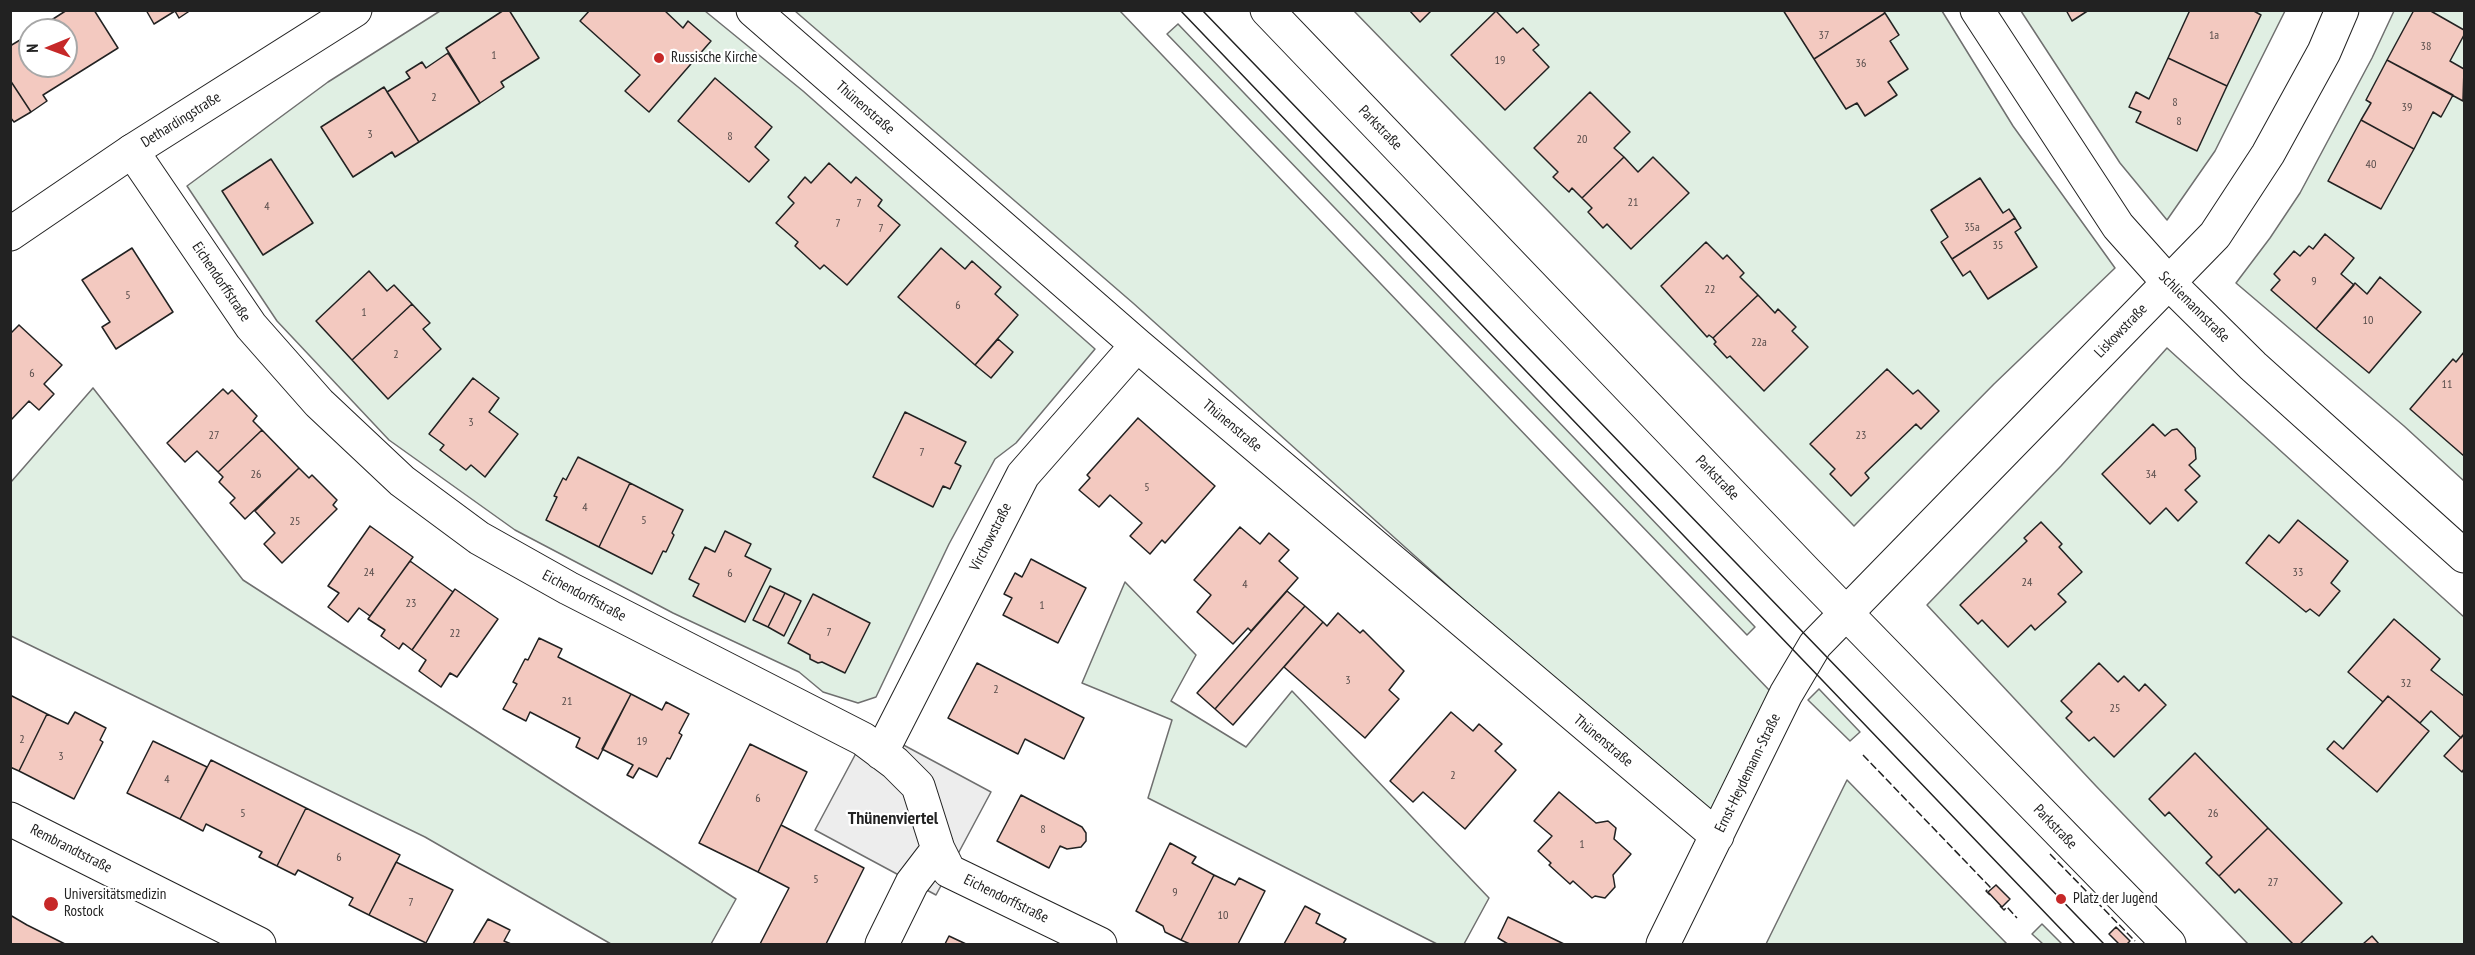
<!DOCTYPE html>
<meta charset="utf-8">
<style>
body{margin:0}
#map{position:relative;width:2475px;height:955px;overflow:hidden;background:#fff;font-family:"PT Sans Narrow",sans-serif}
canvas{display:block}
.frame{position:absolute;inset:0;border:12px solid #222;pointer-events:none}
.north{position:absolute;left:18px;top:18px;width:60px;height:60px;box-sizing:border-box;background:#fff;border:2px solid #a7a7a7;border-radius:50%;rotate:269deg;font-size:16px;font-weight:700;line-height:24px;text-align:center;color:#222}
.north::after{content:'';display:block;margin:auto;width:21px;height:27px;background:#c62828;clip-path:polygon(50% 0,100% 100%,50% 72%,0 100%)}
</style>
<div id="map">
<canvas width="2475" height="955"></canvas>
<div class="frame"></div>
<div class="north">N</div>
</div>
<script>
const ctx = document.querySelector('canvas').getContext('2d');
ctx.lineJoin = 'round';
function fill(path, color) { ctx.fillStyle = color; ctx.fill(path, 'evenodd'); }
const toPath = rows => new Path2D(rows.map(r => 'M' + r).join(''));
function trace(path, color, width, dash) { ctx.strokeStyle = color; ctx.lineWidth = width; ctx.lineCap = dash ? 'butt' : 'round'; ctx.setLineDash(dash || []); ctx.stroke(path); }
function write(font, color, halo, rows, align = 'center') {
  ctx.font = font + ' "PT Sans Narrow",sans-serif'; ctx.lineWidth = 4.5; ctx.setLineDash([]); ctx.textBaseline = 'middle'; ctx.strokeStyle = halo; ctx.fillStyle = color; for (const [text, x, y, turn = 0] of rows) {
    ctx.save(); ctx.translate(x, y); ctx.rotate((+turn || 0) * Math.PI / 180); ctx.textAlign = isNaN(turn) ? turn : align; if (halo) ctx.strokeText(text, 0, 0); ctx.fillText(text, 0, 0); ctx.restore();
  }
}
const green = toPath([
 [440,11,705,11,803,91,1095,349,1016,443,995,459,949,544,876,697,858,703,823,692,799,672,673,613,515,530,389,440,277,321,187,186,328,82,440,11],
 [795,11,1120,11,1771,692,1709,817,1679,793,1133,303,795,11],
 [1354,11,1942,11,2013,126,2115,268,1994,384,1854,526,1354,11],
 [2021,11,2285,11,2215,151,2167,220,2120,163,2021,11],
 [2394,11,2464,11,2464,481,2404,426,2236,283,2270,238,2300,193,2372,58,2394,11],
 [1178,24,1755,627,1747,635,1167,34,1178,24],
 [2167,348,2464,617,2464,944,2248,944,2096,786,1927,605,2061,466,2167,348],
 [93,388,243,580,736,899,711,944,611,944,425,837,11,636,11,482,93,388],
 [1125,582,1196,655,1171,701,1246,747,1292,691,1489,898,1464,944,1437,944,1148,798,1172,720,1082,683,1125,582],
 [1819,689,1860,732,1850,741,1808,700,1819,689],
 [1847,780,2007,944,1766,944,1847,780],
 [2042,924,2062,944,2043,944,2032,934,2042,924]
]);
const parking = toPath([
 [870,727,991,792,936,895,815,830,870,727]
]);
const building = toPath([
 [67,10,94,10,118,48,43,95,47,101,31,112,10,80,10,46,30,34,30,66,66,66,66,30,36,30,67,10],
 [146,10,191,10,179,18,175,11,154,24,146,10],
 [504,10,509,10,539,58,501,82,504,87,480,103,446,48,504,10],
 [590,10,664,10,683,28,688,21,711,41,649,112,625,91,640,75,580,21,590,10],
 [1409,10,1432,10,1420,22,1409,10],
 [1783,10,1883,10,1885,13,1814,59,1783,10],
 [2066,10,2089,10,2072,21,2066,10],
 [2190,10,2252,10,2261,15,2227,86,2168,58,2190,10],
 [2414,10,2429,10,2464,30,2464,35,2450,61,2464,69,2463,101,2387,60,2414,10],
 [1496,11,1517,33,1523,28,1539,45,1533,50,1549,67,1505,110,1451,55,1496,11],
 [1885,13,1899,35,1890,41,1908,69,1888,82,1897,95,1865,116,1857,103,1846,109,1814,59,1885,13],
 [448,53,480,103,419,142,387,92,410,78,406,72,422,62,426,68,448,53],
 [2168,58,2227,86,2197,151,2136,122,2141,112,2129,107,2136,92,2149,99,2168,58],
 [2387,60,2453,95,2441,117,2433,112,2414,149,2361,120,2371,103,2366,100,2387,60],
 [715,78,772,127,755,147,769,160,749,182,678,121,715,78],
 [10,80,31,112,14,122,10,117,10,80],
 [384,87,419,142,395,157,392,152,353,177,321,127,384,87],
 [1590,92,1630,132,1614,148,1624,157,1582,198,1572,188,1569,192,1553,177,1558,172,1534,148,1590,92],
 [2361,120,2414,149,2381,209,2328,181,2361,120],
 [1624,157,1638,172,1653,157,1689,193,1631,249,1607,224,1603,228,1588,212,1592,208,1582,198,1624,157],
 [271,159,313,223,263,255,222,191,271,159],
 [829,163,851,183,856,177,882,200,878,206,900,225,847,285,824,265,820,269,795,246,798,242,776,223,794,203,788,197,805,177,811,183,829,163],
 [1980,178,2003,213,2009,209,2015,218,1952,259,1941,242,1948,237,1931,210,1980,178],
 [2015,218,2021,228,2015,232,2037,267,1988,299,1970,271,1963,276,1952,259,2015,218],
 [2325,234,2354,258,2341,274,2354,285,2316,329,2271,290,2280,280,2274,274,2294,251,2300,256,2309,246,2313,249,2325,234],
 [1706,242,1723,259,1727,255,1744,273,1740,277,1758,295,1713,338,1709,335,1707,337,1661,286,1706,242],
 [132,248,173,312,116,349,102,327,110,322,82,280,132,248],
 [941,248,965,269,972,261,1001,287,995,294,1018,315,975,365,898,297,941,248],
 [369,271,387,291,394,285,412,304,352,360,316,321,369,271],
 [2380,277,2421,312,2369,373,2316,329,2355,283,2367,294,2380,277],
 [1758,295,1775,313,1778,309,1796,327,1792,331,1808,347,1764,391,1730,356,1727,358,1714,344,1716,342,1713,338,1758,295],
 [412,304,430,323,423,329,441,349,388,399,352,360,412,304],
 [19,325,62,365,44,384,54,394,39,410,29,401,11,420,10,334,19,325],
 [998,339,1013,352,991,378,975,365,998,339],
 [2464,352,2464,456,2410,409,2453,359,2456,362,2464,352],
 [1887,369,1913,394,1918,390,1939,411,1921,429,1916,424,1865,473,1869,478,1851,496,1830,474,1835,469,1810,444,1887,369],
 [473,378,499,398,489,412,518,434,485,477,471,465,466,470,440,450,444,445,429,434,473,378],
 [223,389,228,394,232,390,257,416,253,421,262,430,218,472,197,451,185,462,167,443,223,389],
 [905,412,966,442,955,463,961,466,950,489,943,486,933,507,873,477,905,412],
 [1138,418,1215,486,1165,543,1162,540,1150,554,1130,536,1142,523,1110,495,1099,507,1079,490,1090,478,1087,475,1138,418],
 [2153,424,2165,436,2172,430,2177,429,2195,448,2196,459,2189,465,2200,476,2185,490,2197,502,2178,521,2166,508,2150,524,2102,474,2153,424],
 [262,430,299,468,245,519,230,503,235,498,219,482,223,477,218,472,262,430],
 [578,457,630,483,599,547,546,520,557,497,554,496,563,478,566,480,578,457],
 [299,468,309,478,312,475,337,500,333,505,337,509,282,563,264,544,275,533,255,511,299,468],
 [630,483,683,510,672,533,674,535,666,552,663,551,652,574,599,547,630,483],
 [2298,520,2348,561,2331,583,2340,591,2319,616,2310,609,2306,612,2246,563,2269,535,2279,543,2298,520],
 [2041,522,2062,544,2059,547,2082,572,2058,594,2066,602,2035,630,2031,625,2008,647,1982,620,1978,624,1960,605,2027,541,2024,538,2041,522],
 [370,526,413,557,370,616,359,608,348,622,328,607,339,593,328,586,370,526],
 [1240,527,1260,544,1269,533,1289,550,1279,561,1298,578,1251,631,1248,628,1233,644,1197,612,1211,595,1194,580,1240,527],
 [725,531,751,544,745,556,771,569,745,622,693,596,699,584,689,579,705,547,715,552,725,531],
 [1031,559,1086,588,1058,643,1003,615,1012,598,1004,594,1015,573,1022,577,1031,559],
 [410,561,453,592,412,650,403,643,399,649,381,636,385,630,368,619,410,561],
 [770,586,785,593,768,627,753,620,770,586],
 [455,589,498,619,457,677,450,673,441,687,419,671,426,660,412,650,455,589],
 [1287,591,1305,606,1215,709,1197,693,1287,591],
 [785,593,801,601,784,636,768,627,785,593],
 [813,594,870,623,845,673,822,662,818,663,810,659,810,655,788,643,813,594],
 [1305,606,1323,622,1233,725,1215,709,1305,606],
 [1338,613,1360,633,1363,630,1404,671,1389,690,1399,699,1365,738,1284,667,1323,622,1327,626,1338,613],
 [2394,619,2440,659,2431,670,2464,696,2464,734,2461,738,2431,711,2420,723,2388,696,2383,702,2348,672,2394,619],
 [539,638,562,649,558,657,631,694,598,759,576,747,580,738,530,712,526,721,503,709,517,684,513,682,525,659,528,660,539,638],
 [977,663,1084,718,1064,759,1025,739,1018,754,948,718,977,663],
 [2099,663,2118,682,2124,676,2139,691,2145,684,2166,705,2114,757,2094,737,2089,741,2066,718,2072,712,2061,701,2099,663],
 [631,694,662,710,666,702,689,714,679,733,682,735,670,759,667,758,657,777,639,768,633,778,627,775,633,765,602,749,631,694],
 [10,695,47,714,19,771,10,767,10,695],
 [2388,696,2429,731,2377,792,2327,749,2334,741,2343,749,2388,696],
 [75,712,106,728,100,740,103,742,74,799,19,771,47,714,68,724,75,712],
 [1451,712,1473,731,1479,724,1502,744,1495,751,1516,770,1465,829,1423,792,1413,802,1390,781,1451,712],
 [2464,734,2464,769,2462,772,2444,756,2464,734],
 [153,741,207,767,180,819,127,793,153,741],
 [750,744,807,772,758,872,699,843,750,744],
 [2195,753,2268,828,2219,876,2206,863,2212,857,2169,812,2165,816,2149,799,2195,753],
 [211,760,306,808,277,866,259,857,262,852,206,824,203,831,180,819,211,760],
 [1559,792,1596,823,1608,821,1616,828,1614,839,1631,854,1613,875,1615,887,1605,898,1595,896,1592,898,1573,881,1570,884,1549,865,1551,863,1538,851,1552,836,1534,821,1559,792],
 [1021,795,1082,827,1086,833,1086,841,1081,847,1067,849,1060,846,1049,868,997,841,1021,795],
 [306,808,400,855,369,915,349,905,353,898,298,870,295,875,277,866,306,808],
 [781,825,864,868,826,944,760,944,789,888,758,872,781,825],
 [2268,828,2342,903,2300,944,2293,944,2239,889,2235,893,2219,876,2268,828],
 [1170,843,1196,857,1192,863,1214,875,1181,940,1165,932,1163,926,1136,911,1170,843],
 [396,862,453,890,426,943,369,915,396,862],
 [1214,875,1235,885,1239,878,1265,891,1238,944,1190,944,1181,940,1214,875],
 [1996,885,2010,899,2002,907,1988,892,1996,885],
 [1305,906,1320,914,1316,923,1346,939,1343,944,1284,944,1305,906],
 [10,915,27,925,65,944,10,944,10,915],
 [1508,917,1564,944,1508,944,1498,938,1508,917],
 [488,919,510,930,504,941,511,944,473,944,488,919],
 [2116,927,2130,941,2127,944,2119,944,2109,934,2116,927],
 [949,936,966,944,945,944,949,936],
 [2372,936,2379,944,2363,944,2372,936]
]);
const minor = toPath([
 [753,10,1137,345,1717,836],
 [1977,10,2118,226,2168,282,2253,366,2464,556],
 [132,151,251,326,319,403,402,481,479,538,568,588,863,739,895,763,918,786,938,849,949,871,1100,944],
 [881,753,1023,475,1137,345],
 [10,819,259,944],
 [882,944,912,883,938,849],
 [1663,944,1786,694,1815,645,2215,235,2268,154,2324,52,2342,10]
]);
const tertiary = toPath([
 [10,234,132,151,355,10]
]);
const secondary = toPath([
 [1267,10,1806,572,2169,944]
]);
const tram = toPath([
 [1180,10,2075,944],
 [1202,10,2104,944]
]);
const fence = toPath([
 [1863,755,1990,887,1986,891,1990,895],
 [2050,854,2135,941],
 [2000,906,2004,910,2007,907,2017,918]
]);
const markers = [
 [659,58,6,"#c62828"],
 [2061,899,6,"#c62828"],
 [51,904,8,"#c62828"]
];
const numberNames = [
 ["37",1824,36],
 ["1a",2214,36],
 ["38",2426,47],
 ["1",494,56],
 ["19",1500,61],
 ["36",1861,64],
 ["2",434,98],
 ["8",2175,103],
 ["39",2407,108],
 ["8",2179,122],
 ["3",370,135],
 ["8",730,137],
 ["20",1582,140],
 ["40",2371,165],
 ["21",1633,203],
 ["7",859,204],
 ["4",267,207],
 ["7",838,224],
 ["35a",1972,228],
 ["7",881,229],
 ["35",1998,246],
 ["9",2314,282],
 ["22",1710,290],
 ["5",128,296],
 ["6",958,306],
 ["1",364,313],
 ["10",2368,321],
 ["22a",1759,343],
 ["2",396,355],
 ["6",32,374],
 ["11",2447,385],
 ["3",471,423],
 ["27",214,436],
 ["23",1861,436],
 ["7",922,453],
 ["26",256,475],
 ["34",2151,475],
 ["5",1147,488],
 ["4",585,508],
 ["5",644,521],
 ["25",295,522],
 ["24",369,573],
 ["33",2298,573],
 ["6",730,574],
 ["24",2027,583],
 ["4",1245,585],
 ["23",411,604],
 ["1",1042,606],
 ["7",829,633],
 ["22",455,634],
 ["3",1348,681],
 ["32",2406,684],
 ["2",996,690],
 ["21",567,702],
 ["25",2115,709],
 ["2",22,740],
 ["19",642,742],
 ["3",61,757],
 ["2",1453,776],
 ["4",167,780],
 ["6",758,799],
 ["5",243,814],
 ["26",2213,814],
 ["8",1043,830],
 ["1",1582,845],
 ["6",339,858],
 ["5",816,880],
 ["27",2273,883],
 ["9",1175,893],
 ["7",411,903],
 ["10",1223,916]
];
const poiNames = [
 ["Russische Kirche",671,58],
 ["Universitätsmedizin",64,895],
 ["Rostock",64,912],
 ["Platz der Jugend",2073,899]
];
const streetNames = [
 ["Thünenstraße",865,108,41],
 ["Dethardingstraße",181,120,-32],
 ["Parkstraße",1380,128,46],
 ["Eichendorffstraße",221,282,56],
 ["Schliemannstraße",2194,307,45],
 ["Liskowstraße",2121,331,-46],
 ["Thünenstraße",1232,426,40],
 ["Parkstraße",1717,478,46],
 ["Virchowstraße",991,537,-63],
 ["Eichendorffstraße",584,596,28],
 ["Thünenstraße",1603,741,40],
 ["Ernst-Heydemann-Straße",1748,773,-64],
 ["Parkstraße",2055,827,46],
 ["Rembrandtstraße",71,849,27],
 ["Eichendorffstraße",1006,899,26]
];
const quarterNames = [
 ["Thünenviertel",893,819]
];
fill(green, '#e0efe3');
trace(green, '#6f6f6f', 1.5);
fill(parking, '#ededed');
trace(parking, '#6f6f6f', 1.5);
fill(building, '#f3c9c0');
trace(building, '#222', 1.5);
trace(minor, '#222', 35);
trace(tertiary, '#222', 35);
trace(secondary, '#222', 35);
trace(minor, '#fff', 33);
trace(tertiary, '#fff', 33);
trace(secondary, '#fff', 33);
trace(tram, '#222', 1.5);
trace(fence, '#222', 1.5, [8, 3]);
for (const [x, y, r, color] of markers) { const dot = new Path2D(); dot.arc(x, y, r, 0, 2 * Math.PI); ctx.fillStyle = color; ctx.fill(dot); trace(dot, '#fff', 2); }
write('12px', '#564c4a', null, numberNames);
write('15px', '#222', '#fff', poiNames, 'left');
write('15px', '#222', '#fff', streetNames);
write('bold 18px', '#222', '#fff', quarterNames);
</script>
